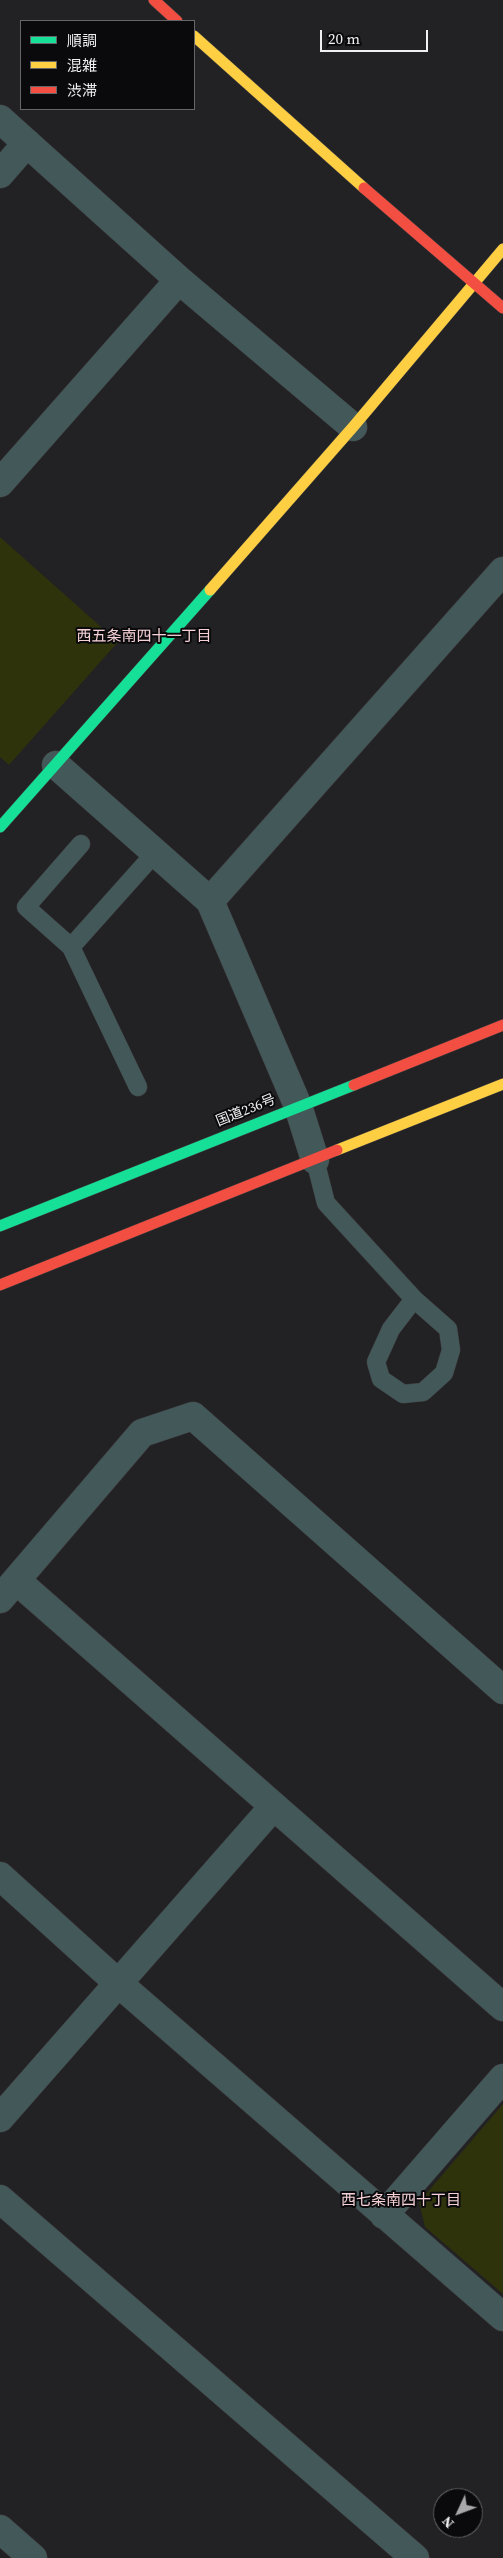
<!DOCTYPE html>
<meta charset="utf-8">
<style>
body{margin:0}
#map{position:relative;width:503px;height:2558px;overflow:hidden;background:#222123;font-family:"Source Serif 4","Noto Sans JP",serif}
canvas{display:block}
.legend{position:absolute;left:20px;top:20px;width:175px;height:90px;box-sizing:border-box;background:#0a0a0c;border:1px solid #666668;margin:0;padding:6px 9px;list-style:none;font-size:15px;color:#f0eff2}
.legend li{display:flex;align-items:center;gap:10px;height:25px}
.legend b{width:25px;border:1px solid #666668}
.north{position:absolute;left:433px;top:2488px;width:50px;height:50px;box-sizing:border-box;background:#0a0a0c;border:1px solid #666668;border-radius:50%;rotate:227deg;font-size:14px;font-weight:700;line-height:20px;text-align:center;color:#f0eff2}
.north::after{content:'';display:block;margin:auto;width:18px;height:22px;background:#a8a7aa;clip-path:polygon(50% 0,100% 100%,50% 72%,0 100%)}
.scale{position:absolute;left:320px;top:30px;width:108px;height:22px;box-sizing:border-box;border:2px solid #f0eff2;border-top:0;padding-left:6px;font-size:15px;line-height:18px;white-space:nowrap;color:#f0eff2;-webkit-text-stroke:4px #0a0a0c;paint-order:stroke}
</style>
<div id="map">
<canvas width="503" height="2558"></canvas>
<ul class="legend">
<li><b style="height:6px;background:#16e098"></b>順調</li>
<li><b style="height:6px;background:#ffcf43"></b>混雑</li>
<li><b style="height:6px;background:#f24e42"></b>渋滞</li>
</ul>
<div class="north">N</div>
<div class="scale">20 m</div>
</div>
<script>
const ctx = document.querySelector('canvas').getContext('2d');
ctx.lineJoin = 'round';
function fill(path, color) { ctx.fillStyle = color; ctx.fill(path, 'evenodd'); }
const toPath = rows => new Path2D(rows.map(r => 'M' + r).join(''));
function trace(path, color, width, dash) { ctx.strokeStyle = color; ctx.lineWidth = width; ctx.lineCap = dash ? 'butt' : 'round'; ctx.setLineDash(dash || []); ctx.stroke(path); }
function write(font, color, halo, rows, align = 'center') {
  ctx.font = font + ' "Source Serif 4","Noto Sans JP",serif'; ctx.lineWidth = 4; ctx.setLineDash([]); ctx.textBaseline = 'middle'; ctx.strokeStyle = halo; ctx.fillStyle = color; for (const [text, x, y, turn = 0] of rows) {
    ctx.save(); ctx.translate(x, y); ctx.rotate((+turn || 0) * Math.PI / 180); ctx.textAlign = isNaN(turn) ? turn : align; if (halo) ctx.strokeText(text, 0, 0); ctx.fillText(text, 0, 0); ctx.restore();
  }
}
const green = toPath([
 [0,537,118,642,9,765,0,757],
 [503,2104,503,2294,425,2227,419,2202]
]);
const lane = toPath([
 [71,947,26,907,81,844],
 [138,1087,71,947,155,853],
 [315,1160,326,1203,414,1299,448,1329,451,1350,444,1373,423,1392,403,1394,381,1379,376,1362,391,1329,414,1299]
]);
const street = toPath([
 [0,119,179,280,353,427],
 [0,174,27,143],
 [0,483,179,280],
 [56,765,210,901,298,1106,315,1160],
 [210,901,503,571],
 [17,1581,503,2007],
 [0,1599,142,1433,193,1416,503,1690],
 [0,1876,118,1983,503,2317],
 [0,2118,273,1807],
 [0,2199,415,2558],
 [384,2215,503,2078],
 [0,2529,33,2558]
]);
const fast = toPath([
 [0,827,210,590],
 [0,1226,354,1085]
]);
const slow = toPath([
 [194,36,364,188],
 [210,590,353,427,503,249],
 [337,1150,503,1084]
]);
const jam = toPath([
 [154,0,177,21],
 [364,188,503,308],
 [354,1085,503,1025],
 [0,1285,337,1150]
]);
const streetNames = [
 ["国道236号",246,1111,-22]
];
const neighbourhoodNames = [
 ["西五条南四十一丁目",144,637],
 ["西七条南四十丁目",401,2201]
];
fill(green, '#2e330c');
trace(lane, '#3f3e40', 19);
trace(street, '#3f3e40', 29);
trace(fast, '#3f3e40', 12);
trace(slow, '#3f3e40', 12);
trace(jam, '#3f3e40', 12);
trace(lane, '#435859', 18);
trace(street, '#435859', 28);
trace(fast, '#16e098', 11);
trace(slow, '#ffcf43', 11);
trace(jam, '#f24e42', 11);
write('14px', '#f0eff2', '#0a0a0c', streetNames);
write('15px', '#f5d1d5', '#0a0a0c', neighbourhoodNames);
</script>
